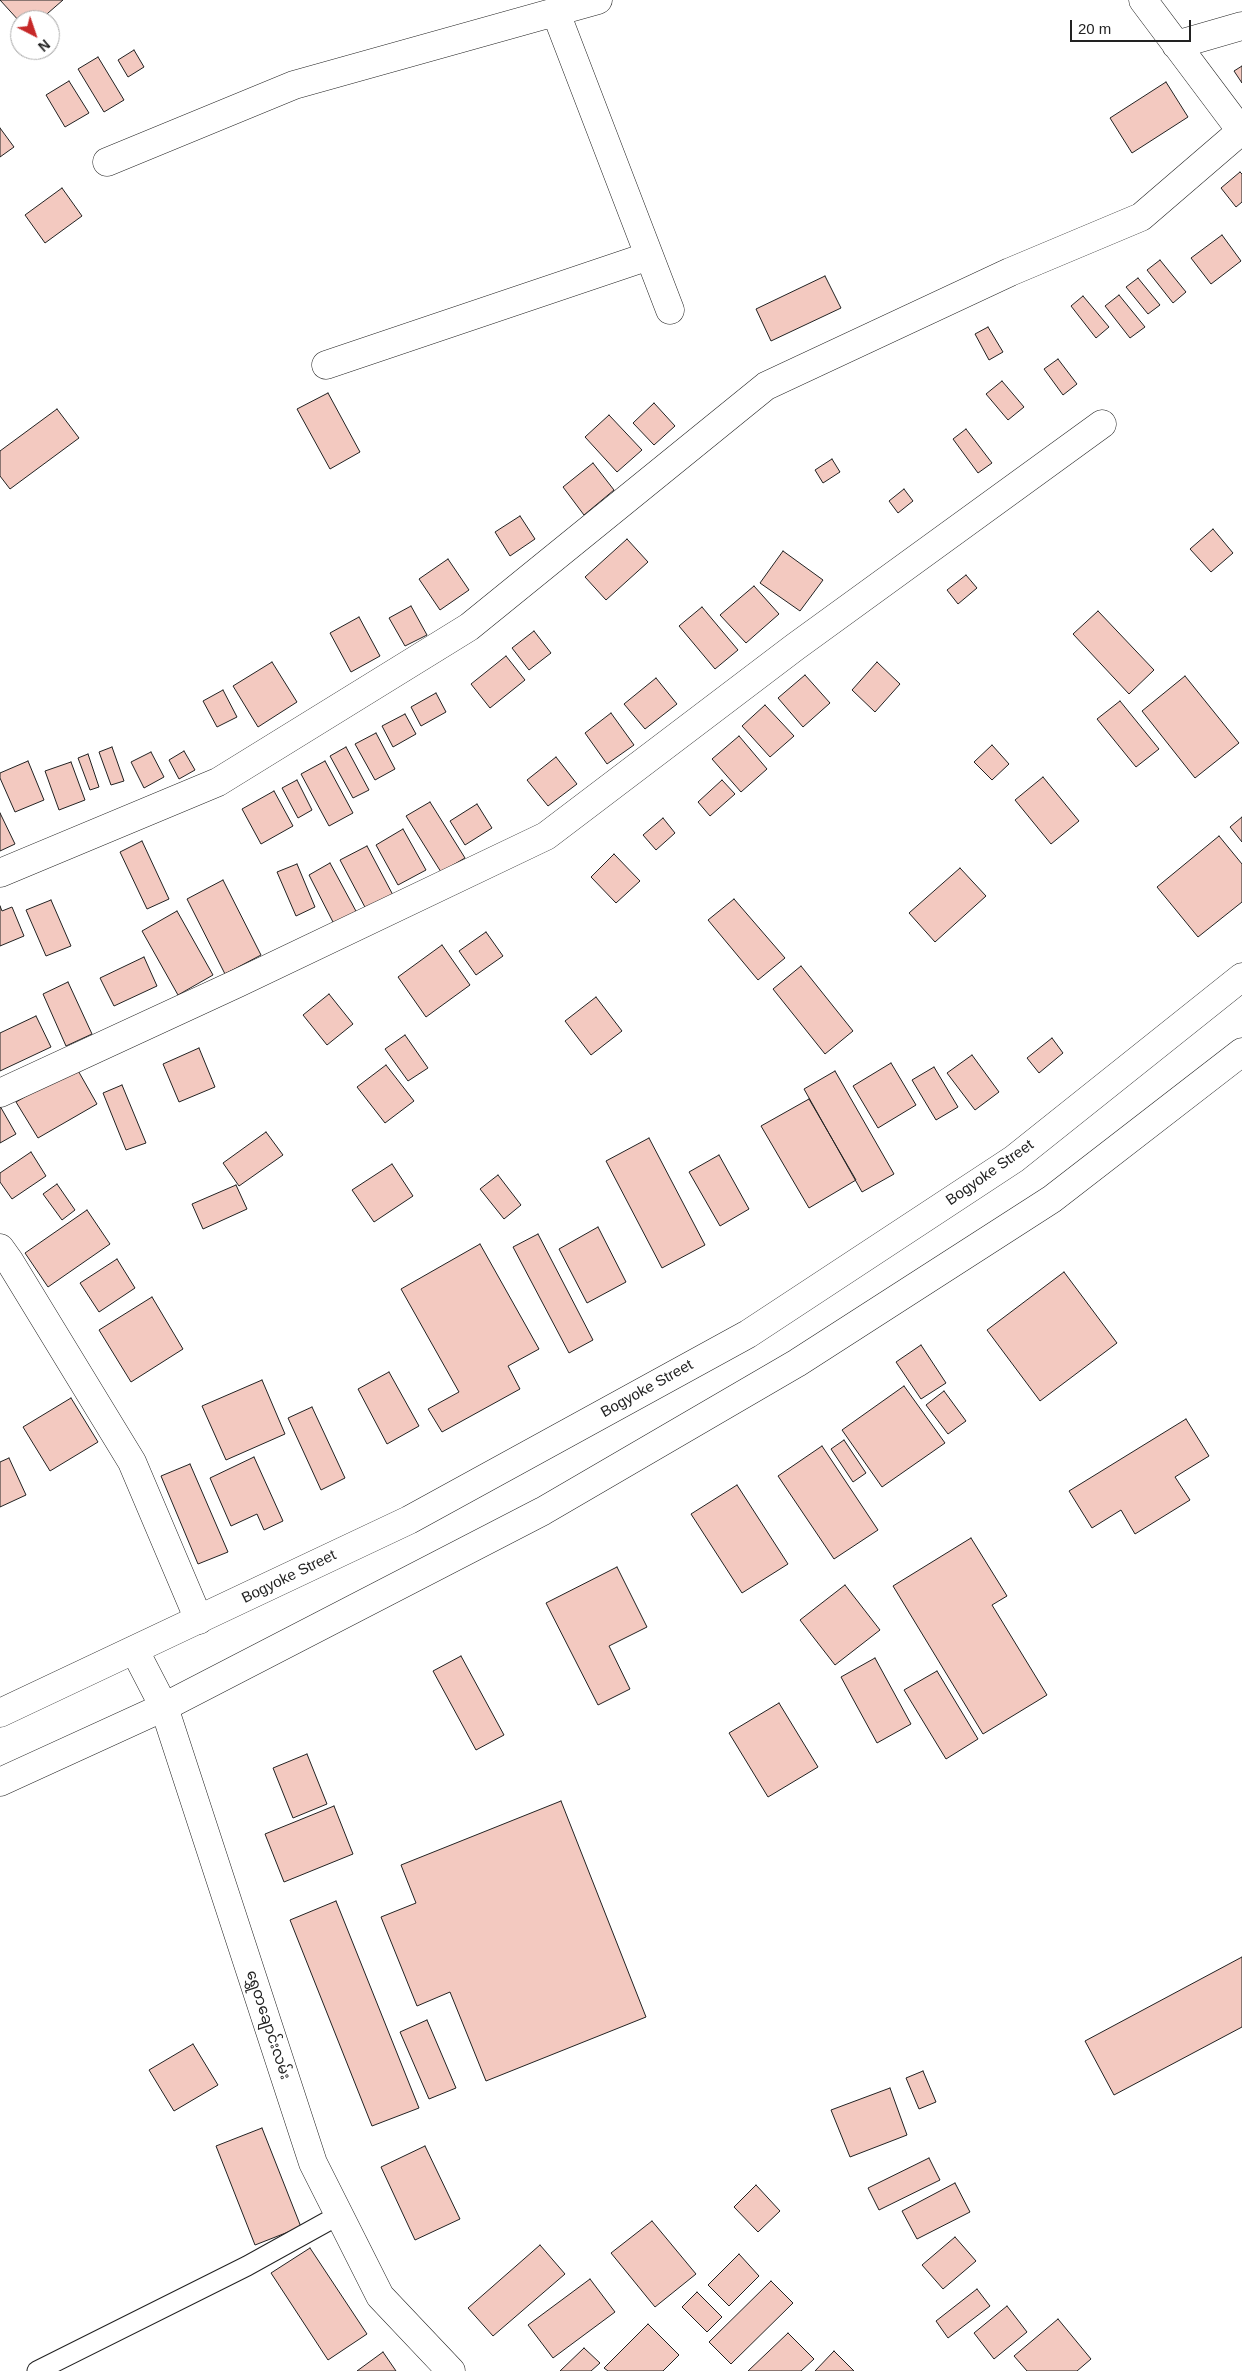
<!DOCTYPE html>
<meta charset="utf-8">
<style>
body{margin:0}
#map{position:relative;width:1242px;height:2371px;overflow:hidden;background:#fff;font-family:Helvetica,sans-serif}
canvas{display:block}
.north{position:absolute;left:10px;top:10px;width:50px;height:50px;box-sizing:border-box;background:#fff;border:1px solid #a7a7a7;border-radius:50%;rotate:139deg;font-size:14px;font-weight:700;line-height:20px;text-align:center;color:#222}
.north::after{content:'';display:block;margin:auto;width:18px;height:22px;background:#c62828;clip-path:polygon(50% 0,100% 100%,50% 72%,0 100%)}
.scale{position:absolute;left:1070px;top:20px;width:121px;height:22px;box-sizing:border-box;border:2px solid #222;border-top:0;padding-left:6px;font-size:15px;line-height:18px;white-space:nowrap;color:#222;-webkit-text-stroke:4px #fff;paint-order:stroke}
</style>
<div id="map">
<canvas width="1242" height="2371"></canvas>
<div class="north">N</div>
<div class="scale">20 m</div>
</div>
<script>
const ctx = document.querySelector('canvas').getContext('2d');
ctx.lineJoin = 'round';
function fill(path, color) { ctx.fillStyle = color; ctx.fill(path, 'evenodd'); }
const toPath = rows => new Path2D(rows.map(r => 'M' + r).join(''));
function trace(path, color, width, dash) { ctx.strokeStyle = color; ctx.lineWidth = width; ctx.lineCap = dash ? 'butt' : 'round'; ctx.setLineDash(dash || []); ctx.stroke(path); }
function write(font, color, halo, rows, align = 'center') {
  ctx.font = font + ' Helvetica,"Noto Sans Myanmar",sans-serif'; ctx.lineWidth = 4; ctx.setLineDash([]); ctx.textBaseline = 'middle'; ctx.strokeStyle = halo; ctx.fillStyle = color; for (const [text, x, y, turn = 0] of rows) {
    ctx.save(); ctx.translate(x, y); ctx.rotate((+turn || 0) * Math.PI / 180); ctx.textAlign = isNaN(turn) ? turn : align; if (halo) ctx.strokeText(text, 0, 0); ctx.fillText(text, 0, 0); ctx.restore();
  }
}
const building = toPath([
 [0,0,63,0,40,20,20,20,20,22,0,0],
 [134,50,144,67,128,77,118,60,134,50],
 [98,57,124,100,104,112,78,69,98,57],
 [1242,66,1242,83,1234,71,1242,66],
 [69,81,89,113,65,127,46,95,69,81],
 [1166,82,1188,117,1132,153,1110,118,1166,82],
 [0,128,14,147,0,157,0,128],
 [1240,172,1242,174,1242,202,1236,207,1221,188,1240,172],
 [62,188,82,216,45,243,25,215,62,188],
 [1222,235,1241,261,1211,284,1191,258,1222,235],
 [1160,260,1186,292,1173,303,1147,270,1160,260],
 [825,276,841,308,771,341,756,309,825,276],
 [1138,278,1160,305,1148,314,1126,287,1138,278],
 [1119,295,1145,327,1130,338,1105,306,1119,295],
 [1083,296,1109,327,1096,338,1071,306,1083,296],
 [988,327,1003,352,989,360,975,334,988,327],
 [1058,359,1077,384,1063,395,1044,369,1058,359],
 [1002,381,1024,407,1008,420,986,394,1002,381],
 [328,393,360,452,330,469,297,409,328,393],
 [654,403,675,426,654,445,633,423,654,403],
 [57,409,79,438,10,489,0,476,0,451,57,409],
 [609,415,642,450,617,472,585,437,609,415],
 [966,429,992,463,978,473,953,439,966,429],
 [832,459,840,472,823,483,815,470,832,459],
 [593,463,614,490,584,515,563,487,593,463],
 [904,489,913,501,898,513,889,501,904,489],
 [520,516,535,539,510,556,495,532,520,516],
 [1213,529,1233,553,1211,572,1190,549,1213,529],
 [627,539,648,562,606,600,585,577,627,539],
 [783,551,823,580,800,611,760,583,783,551],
 [448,559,469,590,440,610,419,579,448,559],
 [966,575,977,588,958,604,947,590,966,575],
 [754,586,779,614,746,643,720,615,754,586],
 [411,606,427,635,405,646,389,618,411,606],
 [702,607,738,650,715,669,679,626,702,607],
 [1098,611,1154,670,1129,694,1073,634,1098,611],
 [359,617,380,656,351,672,330,633,359,617],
 [534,631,551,653,529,670,512,648,534,631],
 [506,656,525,680,490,708,471,684,506,656],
 [272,662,297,702,258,727,233,686,272,662],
 [877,662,900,684,875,712,852,690,877,662],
 [805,675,830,703,803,727,778,698,805,675],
 [1185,676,1239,743,1195,778,1142,711,1185,676],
 [656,678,677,704,645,729,624,704,656,678],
 [223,690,237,717,217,727,203,701,223,690],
 [436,693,446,712,421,726,411,707,436,693],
 [1120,701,1159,749,1136,767,1097,719,1120,701],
 [765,705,794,736,770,757,742,726,765,705],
 [611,713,634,745,607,764,585,733,611,713],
 [405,714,416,734,393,747,382,726,405,714],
 [376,733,395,769,375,780,355,744,376,733],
 [739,736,767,769,741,792,712,759,739,736],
 [992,745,1009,764,992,780,974,762,992,745],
 [112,747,124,781,111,785,99,752,112,747],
 [346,747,369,790,353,798,330,756,346,747],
 [184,751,195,770,179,779,169,760,184,751],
 [151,752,164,777,144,788,131,762,151,752],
 [88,754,99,787,90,790,78,758,88,754],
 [556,757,577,784,548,806,527,780,556,757],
 [28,761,44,800,15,812,0,778,0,773,28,761],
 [325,761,353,813,329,826,301,774,325,761],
 [71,762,85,800,59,810,45,771,71,762],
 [1043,777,1079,821,1051,844,1015,800,1043,777],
 [297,780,312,810,298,818,282,788,297,780],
 [722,780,735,794,710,816,698,802,722,780],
 [274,791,293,826,261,844,242,809,274,791],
 [430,802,465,858,441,872,406,816,430,802],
 [477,804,492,828,465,845,450,821,477,804],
 [0,813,15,844,0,851,0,813],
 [1242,817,1242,842,1230,827,1242,817],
 [663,818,675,833,656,850,643,835,663,818],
 [403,829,426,870,398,885,376,845,403,829],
 [1219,836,1242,864,1242,902,1198,937,1157,887,1219,836],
 [142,841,169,899,147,909,120,852,142,841],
 [367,846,394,897,367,911,340,860,367,846],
 [614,854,640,881,616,903,591,877,614,854],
 [330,863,357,913,334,924,309,875,330,863],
 [297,864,315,907,296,916,277,872,297,864],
 [960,868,986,896,935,942,909,913,960,868],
 [223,880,261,955,225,974,187,899,223,880],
 [734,899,785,958,758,980,708,920,734,899],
 [51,900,71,946,46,956,26,910,51,900],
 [0,906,2,911,12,907,24,936,0,946,0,906],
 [177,911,213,975,178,995,142,931,177,911],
 [486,932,503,956,476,975,459,951,486,932],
 [442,945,470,985,426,1017,398,977,442,945],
 [144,957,157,986,114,1006,100,978,144,957],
 [801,966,853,1031,825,1054,773,989,801,966],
 [68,982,92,1034,66,1046,43,994,68,982],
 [329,994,353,1024,327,1045,303,1015,329,994],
 [596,997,622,1031,591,1055,565,1021,596,997],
 [36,1016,51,1047,0,1071,0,1033,36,1016],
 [405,1035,428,1068,408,1081,385,1049,405,1035],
 [1052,1038,1063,1053,1039,1073,1027,1058,1052,1038],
 [199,1048,215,1087,179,1102,163,1064,199,1048],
 [972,1055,999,1092,975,1110,947,1073,972,1055],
 [891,1063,916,1105,878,1128,853,1086,891,1063],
 [386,1065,414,1101,385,1123,357,1087,386,1065],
 [76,1067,97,1104,38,1138,16,1102,76,1067],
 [934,1067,958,1107,936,1120,912,1080,934,1067],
 [835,1071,894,1174,862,1192,804,1089,835,1071],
 [122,1085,146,1143,126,1150,103,1093,122,1085],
 [809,1099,856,1180,809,1208,761,1126,809,1099],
 [0,1106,16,1134,0,1143,0,1106],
 [266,1132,283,1155,239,1186,223,1163,266,1132],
 [649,1138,705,1245,662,1268,606,1161,649,1138],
 [31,1152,46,1176,12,1199,0,1182,0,1173,31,1152],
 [719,1155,749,1209,720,1226,689,1172,719,1155],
 [392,1164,413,1196,374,1222,352,1190,392,1164],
 [498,1175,521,1205,504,1219,480,1189,498,1175],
 [57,1184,75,1210,62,1220,43,1194,57,1184],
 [236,1185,247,1209,203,1229,192,1204,236,1185],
 [87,1210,110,1244,48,1287,25,1253,87,1210],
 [598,1227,626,1282,587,1303,559,1249,598,1227],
 [538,1234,593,1340,569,1353,513,1247,538,1234],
 [480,1244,539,1349,508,1366,520,1389,442,1432,428,1409,459,1392,401,1289,480,1244],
 [117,1259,135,1288,99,1312,80,1283,117,1259],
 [1064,1272,1117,1343,1040,1401,987,1330,1064,1272],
 [152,1297,183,1349,131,1382,99,1330,152,1297],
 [921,1345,946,1383,921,1399,896,1362,921,1345],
 [389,1372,419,1426,387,1444,358,1389,389,1372],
 [262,1380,285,1434,226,1460,202,1406,262,1380],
 [904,1386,945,1443,882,1487,842,1430,904,1386],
 [944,1391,966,1421,948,1434,926,1405,944,1391],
 [71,1398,98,1442,50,1471,23,1427,71,1398],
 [312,1407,345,1478,321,1490,288,1418,312,1407],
 [1186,1419,1209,1456,1175,1477,1190,1500,1135,1534,1121,1510,1092,1528,1069,1491,1186,1419],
 [844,1440,866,1473,853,1482,831,1449,844,1440],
 [822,1446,878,1530,834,1559,778,1476,822,1446],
 [254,1457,283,1521,264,1530,257,1514,231,1526,210,1478,254,1457],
 [9,1458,26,1495,0,1507,0,1462,9,1458],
 [190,1464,228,1552,198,1564,161,1476,190,1464],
 [737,1485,788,1564,742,1593,691,1514,737,1485],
 [971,1538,1007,1596,992,1605,1047,1695,983,1734,893,1586,971,1538],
 [617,1567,647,1627,609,1646,630,1689,598,1705,546,1603,617,1567],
 [845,1585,880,1630,835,1665,800,1620,845,1585],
 [461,1656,504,1735,476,1750,433,1671,461,1656],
 [875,1658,911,1724,877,1743,841,1677,875,1658],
 [937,1671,978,1739,946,1759,904,1690,937,1671],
 [779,1703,818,1767,768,1797,729,1733,779,1703],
 [307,1754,327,1804,293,1818,273,1768,307,1754],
 [561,1801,646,2017,486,2081,450,1992,417,2006,381,1917,416,1903,401,1865,561,1801],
 [334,1806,353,1854,284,1882,265,1834,334,1806],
 [336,1901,419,2108,372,2126,290,1920,336,1901],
 [1242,1957,1242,2027,1114,2095,1085,2041,1242,1957],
 [427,2020,456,2088,429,2099,400,2032,427,2020],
 [193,2044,218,2085,174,2111,149,2070,193,2044],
 [923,2071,936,2102,919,2109,906,2078,923,2071],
 [890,2088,907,2135,850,2157,831,2110,890,2088],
 [262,2128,301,2227,255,2245,216,2146,262,2128],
 [425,2146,460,2219,415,2240,381,2167,425,2146],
 [929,2158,940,2180,879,2210,868,2188,929,2158],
 [955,2183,970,2212,917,2239,902,2211,955,2183],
 [756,2185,780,2211,758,2232,734,2207,756,2185],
 [652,2221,696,2274,655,2307,611,2253,652,2221],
 [955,2237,976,2261,943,2289,922,2265,955,2237],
 [540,2245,565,2274,493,2336,468,2308,540,2245],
 [310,2248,367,2334,328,2360,271,2273,310,2248],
 [739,2254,759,2276,729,2306,708,2285,739,2254],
 [590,2279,615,2312,553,2358,528,2325,590,2279],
 [771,2281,793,2303,731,2364,709,2342,771,2281],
 [977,2289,990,2306,948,2338,936,2321,977,2289],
 [697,2292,722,2317,707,2332,682,2307,697,2292],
 [1007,2306,1027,2332,994,2359,974,2333,1007,2306],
 [1058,2319,1091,2359,1077,2371,1027,2371,1014,2356,1058,2319],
 [648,2324,679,2355,663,2371,608,2371,604,2368,648,2324],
 [788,2333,814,2359,801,2371,748,2371,788,2333],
 [584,2348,600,2363,591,2371,560,2371,584,2348],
 [834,2351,854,2371,815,2371,834,2351],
 [383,2352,396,2371,357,2371,383,2352]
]);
const service = toPath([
 [37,2371,247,2266,339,2215]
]);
const minor = toPath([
 [1143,0,1242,132],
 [556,13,670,310],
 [1176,45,1242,26],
 [107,162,294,85,598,0],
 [326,365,649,256],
 [0,873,218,782,469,627,766,386,1010,272,1141,217,1241,131],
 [0,1093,238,983,546,836,795,647,1102,424],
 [0,1248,10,1262,132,1462,199,1620],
 [135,1651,164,1707,313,2163,380,2296,451,2371]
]);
const primary = toPath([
 [0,1713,409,1520,748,1334,1014,1159,1242,977],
 [0,1782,164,1707,543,1511,797,1363,1052,1199,1242,1052]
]);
const streetNames = [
 ["Bogyoke Street",990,1173,-35],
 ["Bogyoke Street",647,1389,-29],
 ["Bogyoke Street",289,1577,-26],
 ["ရွှေတချောင်းလမ်း",268,2025,72]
];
fill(building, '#f3c9c0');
trace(building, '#222', 1);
trace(service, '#222', 21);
trace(minor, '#222', 29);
trace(primary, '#222', 29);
trace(service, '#fff', 19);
trace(minor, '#fff', 28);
trace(primary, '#fff', 28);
write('15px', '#222', '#fff', streetNames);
</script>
